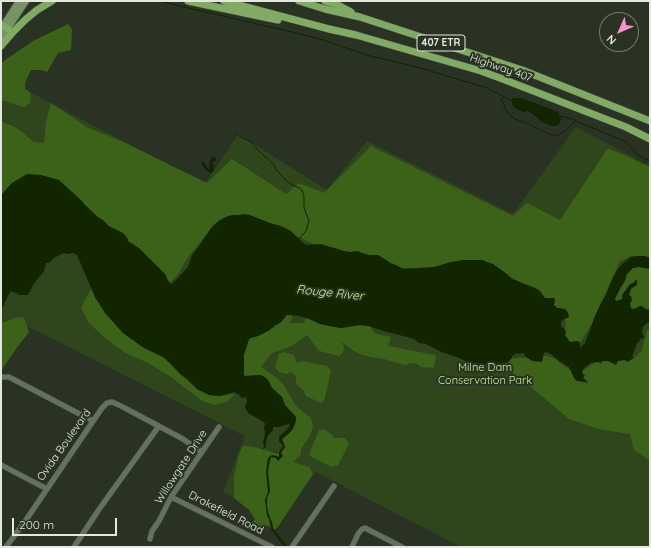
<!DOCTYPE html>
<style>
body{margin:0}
#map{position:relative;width:651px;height:548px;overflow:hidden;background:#293223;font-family:Quicksand,sans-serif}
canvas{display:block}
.frame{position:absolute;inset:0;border:2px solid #e3e9df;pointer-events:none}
.north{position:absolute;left:599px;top:12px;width:40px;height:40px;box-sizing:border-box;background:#293223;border:1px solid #737b6e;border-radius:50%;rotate:225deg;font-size:11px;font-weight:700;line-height:16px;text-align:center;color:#e3e9df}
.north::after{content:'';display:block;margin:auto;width:14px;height:18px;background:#f690cf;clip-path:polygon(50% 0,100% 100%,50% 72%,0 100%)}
.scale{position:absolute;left:12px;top:518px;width:105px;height:18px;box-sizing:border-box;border:2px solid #e3e9df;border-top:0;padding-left:5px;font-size:12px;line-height:14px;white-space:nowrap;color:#e3e9df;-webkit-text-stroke:3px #293223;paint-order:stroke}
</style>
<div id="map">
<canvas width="651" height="548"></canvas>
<div class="frame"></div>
<div class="north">N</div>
<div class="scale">200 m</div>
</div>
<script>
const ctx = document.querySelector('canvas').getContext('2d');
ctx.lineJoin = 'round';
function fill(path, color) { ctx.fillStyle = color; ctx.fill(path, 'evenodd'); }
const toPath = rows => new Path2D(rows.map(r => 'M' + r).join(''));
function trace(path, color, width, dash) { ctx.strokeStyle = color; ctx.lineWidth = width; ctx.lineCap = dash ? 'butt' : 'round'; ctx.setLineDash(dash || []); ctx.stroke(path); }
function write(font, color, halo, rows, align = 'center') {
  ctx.font = font + ' Quicksand,sans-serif'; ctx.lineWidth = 4; ctx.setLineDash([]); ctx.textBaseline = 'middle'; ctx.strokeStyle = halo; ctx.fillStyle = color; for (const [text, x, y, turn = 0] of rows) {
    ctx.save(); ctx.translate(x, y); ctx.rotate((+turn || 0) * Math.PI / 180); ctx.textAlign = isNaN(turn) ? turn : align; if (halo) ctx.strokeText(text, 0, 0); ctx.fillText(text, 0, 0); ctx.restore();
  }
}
const green = toPath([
 [1,77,205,184,238,134,327,190,367,141,513,214,576,127,650,166,650,547,461,547,316,472,276,520,223,492,245,436,25,325,1,357]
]);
const forest = toPath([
 [68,24,72,29,71,50,58,53,47,72,41,70,31,70,25,83,25,89,31,93,30,103,24,107,1,100,1,64,5,60,33,41],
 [51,103,88,128,119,140,207,183,232,159,286,194,299,183,324,193,371,146,513,216,527,203,560,220,608,148,650,167,650,257,632,256,620,261,591,325,578,346,564,341,566,322,563,316,556,306,534,293,518,281,484,262,469,260,428,268,402,268,382,258,367,254,340,253,320,247,280,229,242,220,224,218,214,225,186,260,179,273,169,284,1,197,1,121,17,128,34,142,44,143,46,122],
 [632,266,650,266,650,308,640,311,614,308,615,298,621,283],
 [92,288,95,297,123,333,144,348,163,357,197,389,209,395,215,396,220,396,235,394,227,402,214,405,202,401,171,377,148,363,124,352,105,338,88,322,81,307,88,294],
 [287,315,293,315,290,323,304,323,306,318,329,326,341,328,360,325,368,326,371,327,374,333,391,337,388,346,435,355,436,359,433,368,421,367,417,364,413,363,405,365,384,359,370,357,360,354,354,351,342,342,344,347,343,353,339,356,319,351,307,335,292,346,272,353,261,367,273,375,283,384,296,406,311,418,313,427,310,436,302,447,300,456,293,462,309,467,313,474,278,527,274,530,268,526,257,528,251,525,255,519,249,510,234,498,234,477,239,454,243,446,254,447,278,454,285,447,282,439,291,432,296,417,285,405,282,397,272,388,268,380,260,375,244,376,244,355,249,339,251,338,258,336,268,331,276,325,280,323],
 [18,317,24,318,29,332,16,349,1,371,1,323],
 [650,329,650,461,634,450,630,434,598,429,569,419,531,387,516,377,510,368,509,358,525,358,539,354,554,358,568,369,580,374,583,371,594,363,611,359,632,360,642,350,647,330],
 [284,352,294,355,297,363,302,361,327,366,331,371,324,401,321,403,306,396,303,390,296,384,296,376,291,372,287,374,279,372,275,367,279,354],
 [323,429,331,434,334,438,345,438,349,444,338,465,332,467,313,458,309,455,319,430]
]);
const water = toPath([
 [513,98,521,98,558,112,560,114,558,114,558,116,560,117,561,119,560,123,557,126,552,126,542,122,534,115,528,111,524,112,516,109,512,104,512,99],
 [213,157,215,157,216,159,215,161,212,162,214,167,214,171,211,173,209,173,203,167,201,163,203,162,205,163,207,167,209,169,210,160],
 [27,174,41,175,59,180,82,201,84,204,98,217,103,220,109,226,123,233,128,239,128,241,139,248,165,274,169,282,172,284,188,267,192,255,199,246,212,227,215,224,220,220,228,216,233,215,238,215,245,214,250,215,270,223,281,226,291,231,302,242,306,245,321,244,344,251,350,252,357,251,368,255,378,255,383,258,390,263,398,266,403,269,434,267,451,262,463,260,483,260,487,262,493,264,507,274,512,279,535,288,540,291,545,298,554,298,555,300,554,305,557,308,560,308,565,309,568,312,569,317,561,321,561,326,565,330,566,333,565,335,570,342,578,341,580,343,580,348,585,343,595,316,601,303,606,295,611,282,617,270,622,264,631,257,636,256,645,256,650,258,650,269,639,267,633,268,627,274,625,281,621,287,615,299,616,301,622,299,622,295,630,284,633,283,637,279,637,285,631,289,629,295,631,296,632,301,630,303,631,308,634,309,640,306,642,306,644,308,650,311,650,321,647,323,643,327,642,333,644,337,643,339,641,338,639,342,637,343,632,357,634,358,630,360,628,362,625,360,618,361,616,365,608,361,602,361,602,363,597,362,591,363,584,368,582,371,583,374,585,375,583,378,586,380,588,383,587,383,585,382,577,381,574,378,569,367,559,361,551,354,546,352,544,353,542,362,532,361,526,357,523,353,519,354,517,353,512,356,512,358,509,361,505,363,493,365,482,364,478,365,468,362,459,358,441,352,426,344,419,343,414,339,407,337,387,332,368,326,360,325,341,328,329,326,320,324,309,319,299,316,287,315,280,323,276,325,268,331,258,336,251,338,249,339,244,355,244,375,245,376,260,375,263,376,268,380,272,388,282,397,285,405,296,417,296,421,293,429,288,434,282,439,285,447,281,453,283,456,278,461,276,458,271,457,269,465,268,472,270,491,267,498,267,507,269,515,272,522,273,528,282,540,288,547,286,547,279,540,271,529,269,519,267,516,265,500,268,492,266,472,268,458,270,456,273,455,279,457,279,452,283,446,279,441,279,437,289,427,290,425,289,424,279,427,273,427,273,431,271,432,268,436,266,441,266,446,263,450,264,446,263,443,265,434,264,428,265,424,264,422,248,413,245,407,247,400,246,398,244,397,242,398,238,394,234,392,220,396,209,395,197,389,188,380,180,374,171,364,163,357,144,348,123,333,105,313,95,297,77,255,74,253,67,254,64,253,54,258,49,263,46,263,44,271,33,285,28,295,20,295,11,291,9,294,1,311,1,195,12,183]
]);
const stream = toPath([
 [159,1,317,38,370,56,417,67,487,88,512,101],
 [503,97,502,101,507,112,515,119,526,123,551,135,559,135,565,131,573,123,576,122],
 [558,116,564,117,572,119,626,142,638,155,650,161],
 [235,132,239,136,251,142,259,151,267,158,273,164,277,171,289,183,299,188,302,190,304,197,304,208,309,221,306,231,299,239]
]);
const minor = toPath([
 [1,377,9,377,93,421],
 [1,465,47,489],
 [171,497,272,547],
 [150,539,152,531,159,521,171,497,219,427],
 [6,547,26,520,47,489,102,408,107,403,112,402,121,406,183,439,202,452],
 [74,547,100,508,159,426],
 [292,547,334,486],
 [352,547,358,534,362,529,365,528,402,547]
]);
const major = toPath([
 [1,29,19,1],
 [1,39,26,1]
]);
const highway = toPath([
 [188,1,278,20],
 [224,1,329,29,356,35,481,71,500,78,626,127,650,139],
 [299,1,325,9,360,17,522,70,650,121],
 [325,1,336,4,351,12],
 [1,25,8,29],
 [1,46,14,31,25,20,37,10,52,1]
]);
const shields = [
 [441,43,48]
];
const shieldNames = [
 ["407 ETR",441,43]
];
const streetNames = [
 ["Highway 407",501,68,19],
 ["Ovida Boulevard",64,445,-55],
 ["Willowgate Drive",181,467,-57],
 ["Drakefield Road",226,513,27]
];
const parkNames = [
 ["Milne Dam",485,368],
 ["Conservation Park",485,381]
];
const waterNames = [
 ["Rouge River",330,293,6]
];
fill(green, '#2f461d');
fill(forest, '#3c6219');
fill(water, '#112501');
trace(stream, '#112501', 1);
trace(minor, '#485042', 6);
trace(major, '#485042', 8);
trace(highway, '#485042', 8);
trace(minor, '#65705e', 5);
trace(major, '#769362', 6);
trace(highway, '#81ab64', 7);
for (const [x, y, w] of shields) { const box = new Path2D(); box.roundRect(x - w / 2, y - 8, w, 16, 3); ctx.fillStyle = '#293223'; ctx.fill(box); trace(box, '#e3e9df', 1); }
write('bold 10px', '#e3e9df', null, shieldNames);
write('11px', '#e3e9df', '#293223', streetNames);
write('11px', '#baf491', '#293223', parkNames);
write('italic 12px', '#baf391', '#293223', waterNames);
</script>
